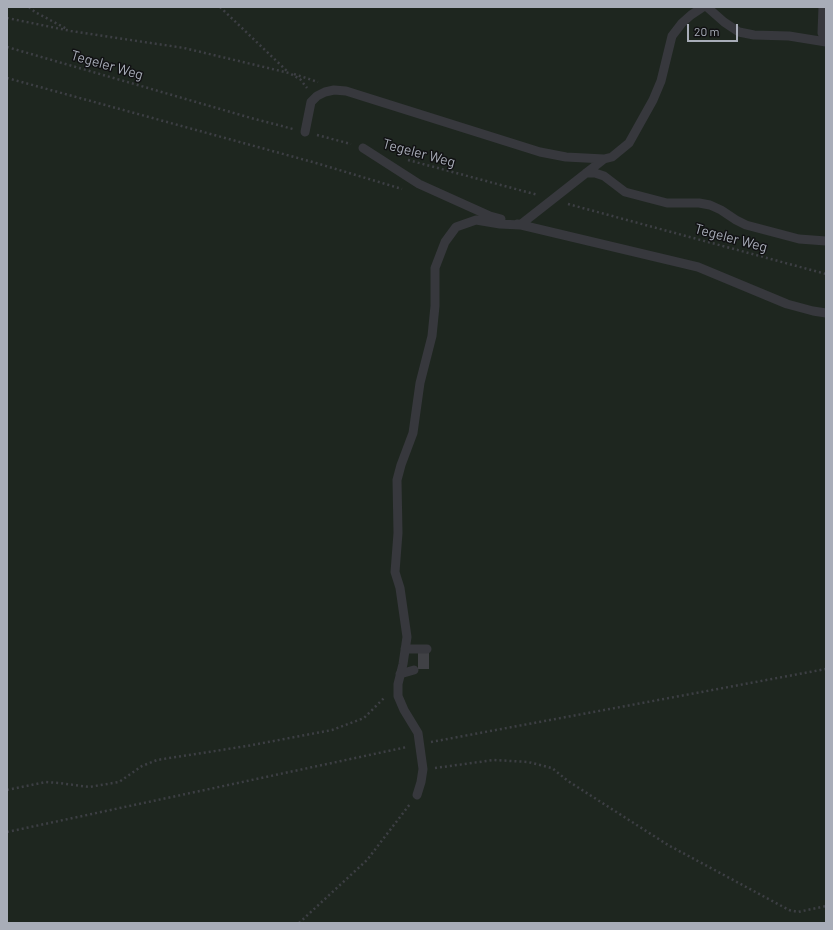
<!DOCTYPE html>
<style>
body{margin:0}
#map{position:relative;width:833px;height:930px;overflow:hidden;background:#161618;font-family:Barlow,sans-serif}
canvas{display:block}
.frame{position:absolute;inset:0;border:8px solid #a8adb8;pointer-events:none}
.scale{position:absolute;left:687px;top:24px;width:51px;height:18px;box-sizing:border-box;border:2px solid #a8adb8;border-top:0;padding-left:5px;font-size:12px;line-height:14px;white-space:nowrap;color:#a8adb8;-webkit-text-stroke:3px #111113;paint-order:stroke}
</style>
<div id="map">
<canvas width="833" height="930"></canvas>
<div class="frame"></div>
<div class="scale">20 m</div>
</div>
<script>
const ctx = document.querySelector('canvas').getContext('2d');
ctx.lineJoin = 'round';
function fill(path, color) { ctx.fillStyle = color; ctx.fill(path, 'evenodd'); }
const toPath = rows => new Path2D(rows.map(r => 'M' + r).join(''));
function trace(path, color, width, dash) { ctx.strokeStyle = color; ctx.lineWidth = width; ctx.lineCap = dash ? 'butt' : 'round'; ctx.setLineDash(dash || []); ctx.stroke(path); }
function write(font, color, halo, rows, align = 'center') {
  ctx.font = font + ' Barlow,sans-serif'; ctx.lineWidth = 3; ctx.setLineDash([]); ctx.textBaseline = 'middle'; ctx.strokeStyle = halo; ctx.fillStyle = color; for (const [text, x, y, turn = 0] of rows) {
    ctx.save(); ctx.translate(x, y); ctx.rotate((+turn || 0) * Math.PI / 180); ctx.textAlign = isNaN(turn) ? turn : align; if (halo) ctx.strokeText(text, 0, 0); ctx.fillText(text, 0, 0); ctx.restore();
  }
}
const green = toPath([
 [7,7,826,7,826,923,7,923]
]);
const building = toPath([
 [418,653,429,653,429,669,418,669]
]);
const path = toPath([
 [29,7,35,12,67,29],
 [220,7,288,72],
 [7,18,71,31,184,48,289,73,300,79,307,88],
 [7,47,251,118,293,129],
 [294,74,318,82],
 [7,78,316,163,402,189],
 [317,135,351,144],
 [408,160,538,195],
 [568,204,826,274],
 [431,742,826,669],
 [435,768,494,760,528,762,552,768,568,781,668,845,789,910,798,912,826,906],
 [7,790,46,782,59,783,89,787,119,782,142,766,157,760,247,746,332,730,364,718,385,697],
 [7,832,407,747],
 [299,923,367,860,410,804]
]);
const service = toPath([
 [707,7,724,22,739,32,754,35,789,36,826,42],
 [823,7,822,33,826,40],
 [305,132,311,102,317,96,325,92,334,90,346,91,540,152,566,157,604,159,612,157,629,143,653,100,661,81,672,36,682,23,691,15,703,7],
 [363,148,419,184,490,216,501,219],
 [586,173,595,173,604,176,625,192,667,203,699,203,710,205,721,210,736,220,746,225,799,239,826,241],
 [517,224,698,267,787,304,813,311,826,313],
 [405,649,427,649],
 [400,674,414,670],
 [417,795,421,782,423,769,418,733,404,710,398,696,398,684,403,664,407,637,400,588,395,572,398,533,397,480,401,465,413,433,420,383,432,336,435,306,435,268,445,242,456,227,476,220,500,224,520,225,604,159]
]);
const streetNames = [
 ["Tegeler Weg",107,65,16],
 ["Tegeler Weg",419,153,15],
 ["Tegeler Weg",731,238,15]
];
fill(green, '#1e261f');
fill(building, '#404145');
trace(path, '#3d3f44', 2.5, [2, 3]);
trace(service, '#37383d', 9);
write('14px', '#a8adb8', '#111113', streetNames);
</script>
